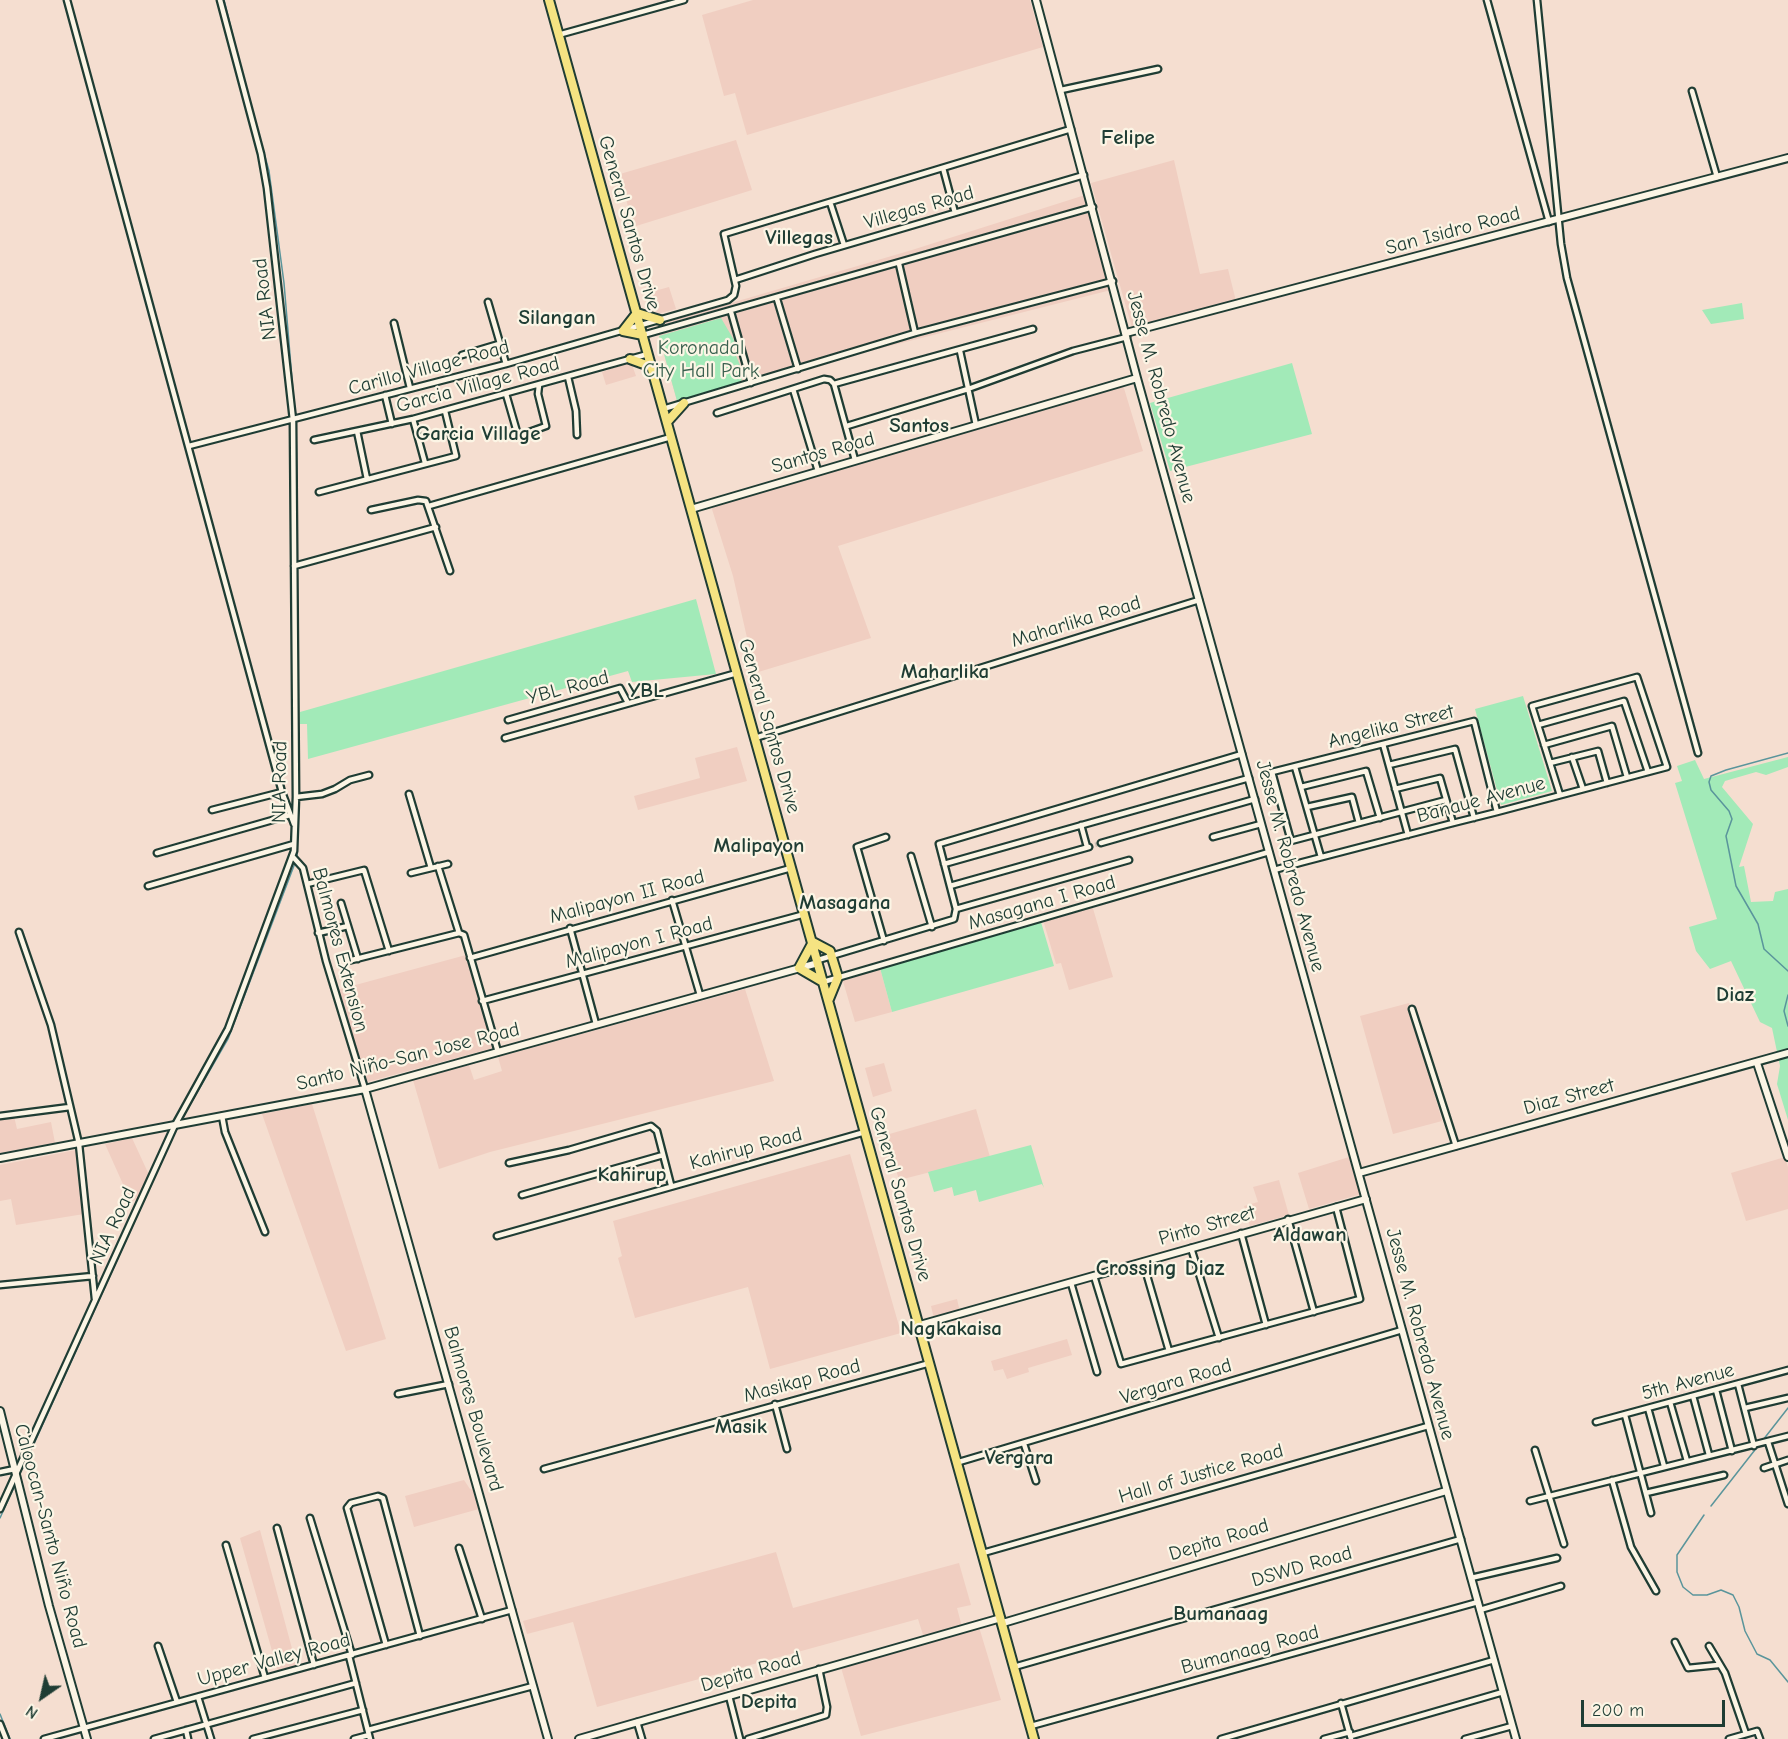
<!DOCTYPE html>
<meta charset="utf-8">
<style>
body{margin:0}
#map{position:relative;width:1788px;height:1739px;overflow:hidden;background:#f5ded0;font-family:"Comic Neue",sans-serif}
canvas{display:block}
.north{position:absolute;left:12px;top:1667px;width:60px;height:60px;-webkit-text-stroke:4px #fcf5e5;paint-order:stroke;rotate:214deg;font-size:16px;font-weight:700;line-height:24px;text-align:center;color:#1f3d34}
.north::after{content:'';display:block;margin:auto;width:21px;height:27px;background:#1f3d34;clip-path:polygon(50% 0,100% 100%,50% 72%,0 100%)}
.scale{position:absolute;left:1581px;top:1700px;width:144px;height:27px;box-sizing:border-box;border:3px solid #1f3d34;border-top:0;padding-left:8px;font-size:18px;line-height:21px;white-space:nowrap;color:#1f3d34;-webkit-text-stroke:4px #fcf5e5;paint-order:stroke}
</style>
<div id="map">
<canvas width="1788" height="1739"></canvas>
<div class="north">N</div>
<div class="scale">200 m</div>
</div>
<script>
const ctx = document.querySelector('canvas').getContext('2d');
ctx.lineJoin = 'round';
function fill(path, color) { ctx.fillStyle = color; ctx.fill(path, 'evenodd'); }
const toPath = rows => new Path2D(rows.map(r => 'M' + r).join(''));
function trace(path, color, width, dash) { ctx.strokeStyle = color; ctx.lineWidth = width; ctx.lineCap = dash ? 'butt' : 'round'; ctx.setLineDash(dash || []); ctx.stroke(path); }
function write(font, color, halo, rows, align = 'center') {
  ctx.font = font + ' "Comic Neue",sans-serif'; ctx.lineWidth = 4.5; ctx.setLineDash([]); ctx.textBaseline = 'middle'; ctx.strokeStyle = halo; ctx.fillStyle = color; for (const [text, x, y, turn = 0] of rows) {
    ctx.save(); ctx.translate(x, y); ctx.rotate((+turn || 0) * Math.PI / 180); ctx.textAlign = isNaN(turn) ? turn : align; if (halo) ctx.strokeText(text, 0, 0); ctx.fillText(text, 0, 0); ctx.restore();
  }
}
const built = toPath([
 [753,0,1030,0,1043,47,747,135,735,93,724,96,702,15],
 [736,140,752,190,633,227,620,174],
 [1174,160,1200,274,1228,269,1236,301,1132,328,1091,183],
 [1085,195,1111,290,850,356,687,406,684,399,677,401,656,325,912,250],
 [669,287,676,309,657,314,651,292],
 [631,362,636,376,606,385,602,372],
 [1123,385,1143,451,838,546,871,638,755,673,733,576,711,506],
 [737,747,747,781,638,810,634,796,700,778,695,758],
 [1092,905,1113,977,1069,990,1061,963,1056,964,1043,920],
 [466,955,493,1048,367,1082,337,990],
 [880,968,892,1012,855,1022,842,978],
 [745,989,774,1081,490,1152,439,1169,413,1080,469,1065,474,1080,502,1071,498,1057],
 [1409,1003,1442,1121,1393,1134,1360,1016],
 [884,1063,892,1091,873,1097,865,1068],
 [312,1104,386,1339,346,1351,262,1114],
 [976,1109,990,1157,899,1180,886,1135],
 [14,1116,17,1129,51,1122,55,1143,0,1153,0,1118],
 [132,1138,150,1177,141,1197,131,1202,105,1144],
 [76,1150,84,1214,16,1225,11,1199,0,1201,0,1165],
 [850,1154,901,1333,770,1369,748,1287,635,1318,618,1258,622,1256,613,1221],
 [1349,1157,1361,1194,1309,1209,1298,1173],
 [1785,1157,1788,1167,1788,1209,1746,1221,1731,1173],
 [1279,1180,1289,1215,1250,1226,1244,1206,1258,1202,1253,1187],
 [957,1299,960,1312,934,1319,931,1306],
 [1067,1339,1072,1355,1028,1368,1029,1372,1007,1379,1003,1369,994,1371,991,1361],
 [464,1480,470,1489,474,1490,479,1509,414,1527,405,1496],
 [260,1530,297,1667,278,1672,240,1538],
 [776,1552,793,1608,959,1563,971,1605,957,1608,962,1627,924,1638,918,1619,597,1707,573,1622,527,1634,523,1621],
 [979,1627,1001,1700,861,1736,840,1664]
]);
const green = toPath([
 [1742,303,1744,319,1711,324,1702,310],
 [721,318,734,340,734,351,743,372,742,379,740,383,677,401,659,336],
 [1292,363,1312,434,1170,471,1150,403],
 [696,599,716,674,632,682,628,671,308,759,307,724,300,724,300,712],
 [1523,696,1552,791,1501,805,1475,709],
 [1788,757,1788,767,1766,775,1756,772,1725,781,1722,787,1753,824,1739,867,1744,866,1751,902,1773,901,1775,892,1788,889,1788,1120,1777,1084,1780,1066,1772,1028,1760,1022,1731,961,1710,969,1696,951,1689,927,1717,919,1675,783,1682,781,1677,766,1695,760,1704,779],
 [1041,922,1054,966,892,1012,880,968],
 [1031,1145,1044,1188,1042,1184,979,1202,976,1190,954,1196,952,1187,934,1192,928,1172]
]);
const stream = toPath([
 [224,0,245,84],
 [246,88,269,171,284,283,295,415],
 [296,422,297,496],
 [297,499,297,563],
 [297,567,297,653],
 [1788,753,1726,770,1711,776,1709,782,1711,790,1729,811,1732,819,1726,836,1736,886,1758,924,1764,949,1788,971],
 [297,857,298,804],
 [1788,995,1784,1011,1788,1026],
 [183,1117,228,1039,295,863],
 [1763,1440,1788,1408],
 [23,1468,177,1128],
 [1711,1506,1758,1446],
 [1704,1515,1677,1555,1677,1572,1683,1587,1693,1595,1707,1595,1721,1590,1733,1595,1739,1607,1745,1631,1757,1654,1770,1660,1788,1682],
 [0,1518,16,1483],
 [0,1714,10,1739]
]);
const streetTunnel = toPath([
 [1089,847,1101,843]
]);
const street = toPath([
 [67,0,282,792,294,824],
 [1487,0,1549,222],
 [1537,0,1561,244,1567,278,1698,753],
 [558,35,684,0],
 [1061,90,1158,69],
 [1692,91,1717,177],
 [943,168,955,213],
 [830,202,844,245],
 [899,264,915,333],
 [735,280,815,254,1084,175],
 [777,299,798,369],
 [488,302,506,364],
 [731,312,751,383],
 [394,323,410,388],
 [643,335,1093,207],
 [960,351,976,425],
 [462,355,499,344],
 [568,377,576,411,577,435],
 [793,389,818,471],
 [506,394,517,432,521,435,546,426,538,394,539,385],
 [385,395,392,424],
 [663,409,915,333,1113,281],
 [717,413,824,379,830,380,834,384],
 [413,419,425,463],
 [847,426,968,389,1073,351,1127,337],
 [357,431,367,479],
 [314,440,413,419,648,354],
 [189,446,506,364,728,300,734,295,736,286,724,234,1071,129],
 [855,460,834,384,1033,329],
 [319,492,456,456,445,411],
 [429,506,671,437],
 [371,510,418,500,426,501,450,571],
 [294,566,436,527],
 [508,720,620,688,628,703],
 [1538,725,1624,701,1648,772],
 [505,738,737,673],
 [755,738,1199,600],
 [1383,744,1408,835],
 [1544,745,1612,726,1627,777],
 [1572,757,1583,789],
 [1550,763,1598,751,1607,783],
 [1389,765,1455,749,1474,818],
 [1295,767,1321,857],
 [1301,787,1366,771,1380,818],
 [1395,789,1440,778,1453,823],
 [409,794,431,868],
 [296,797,322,794,335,789,350,780,369,775],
 [1446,800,1291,841,1272,772,1474,721,1497,812],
 [1307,807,1352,797,1359,823],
 [212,810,282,792],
 [1081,825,1087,847],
 [1213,837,1261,824],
 [1101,843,1255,799],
 [157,853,290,815],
 [911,856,932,927],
 [293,857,303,868,326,961,365,1089],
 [944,864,1249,778],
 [438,866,459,933,464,935,498,1052],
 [1274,870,1303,862,1453,823,1497,812,1667,767,1637,677,1532,706,1560,795],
 [411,873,448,864],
 [307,884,364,870,389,951],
 [148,886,294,844],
 [950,886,1089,847],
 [672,900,700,995],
 [341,903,358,959],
 [956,909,1129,860],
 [570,928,596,1024],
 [19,932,51,1025,79,1144,95,1299],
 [318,933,348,926],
 [884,941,857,847,886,837],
 [470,958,791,868],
 [818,960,954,919,956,909,939,844,1242,754],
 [348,961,459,933],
 [823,982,1269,852],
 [482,1001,805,914],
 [1412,1009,1456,1146],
 [0,1116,70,1107],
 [222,1116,225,1132,265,1232],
 [509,1163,569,1150,651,1126,657,1131,671,1185],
 [522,1195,663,1155],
 [1288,1219,1314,1312],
 [1241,1233,1266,1325],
 [497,1236,865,1132],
 [1191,1248,1219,1338],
 [1143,1262,1169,1351],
 [1094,1276,1121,1364,1360,1299,1336,1207],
 [1071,1283,1097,1372],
 [0,1285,93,1276],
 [1738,1384,1754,1446],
 [1716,1390,1732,1451],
 [398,1394,449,1384],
 [1693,1396,1709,1455],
 [1670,1402,1687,1461],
 [775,1404,787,1449],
 [1648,1408,1664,1466],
 [1745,1408,1788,1398],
 [1625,1415,1651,1513],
 [1596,1422,1788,1370],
 [1768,1442,1788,1504],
 [1024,1444,1036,1481],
 [1535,1450,1564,1544],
 [959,1462,1402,1330],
 [1764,1468,1788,1460],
 [544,1469,930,1363],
 [0,1472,15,1469],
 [1612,1480,1631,1547,1656,1591],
 [1646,1493,1724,1475],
 [1530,1501,1788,1436],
 [0,1509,175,1125,228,1029,294,851,296,797,293,420,267,188,261,154,220,0],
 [310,1518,352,1655],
 [277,1528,314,1665],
 [226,1545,265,1678],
 [459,1548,482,1619],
 [983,1553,1428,1426],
 [1471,1578,1557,1558],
 [1480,1610,1561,1586],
 [1675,1642,1688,1668,1718,1665],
 [386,1645,347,1508,351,1503,378,1496,383,1498,420,1636],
 [158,1646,177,1702],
 [1709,1646,1725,1673,1746,1734],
 [349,1656,370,1739],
 [1014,1667,1461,1539],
 [729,1696,740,1739],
 [198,1697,211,1739],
 [1341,1703,1351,1739],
 [637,1722,642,1739],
 [0,1724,6,1739],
 [1031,1726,1478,1602],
 [186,1730,188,1739],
 [368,1730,533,1686],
 [1351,1736,1503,1692],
 [44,1739,512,1610],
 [154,1739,356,1683],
 [253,1739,363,1710],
 [354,1739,369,1735],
 [748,1739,826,1715,827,1707,819,1669],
 [1221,1739,1494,1660],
 [1324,1739,1350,1732],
 [1465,1739,1512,1726],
 [1729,1739,1757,1731,1760,1739]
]);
const secondary = toPath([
 [1036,0,1137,378,1516,1739],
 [1126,333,1788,158],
 [691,509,1137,378],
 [1757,1063,1788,1157],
 [365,1089,548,1739],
 [0,1158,365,1089,818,963],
 [1359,1173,1788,1053],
 [920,1325,1366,1199],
 [0,1411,49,1606,87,1739],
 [1003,1623,1446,1491],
 [579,1739,1001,1618]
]);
const highway = toPath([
 [549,0,1034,1739],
 [637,313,623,331,643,335],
 [637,313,660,320],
 [630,359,652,367],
 [667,422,684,403],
 [813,942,830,951,838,977,829,999],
 [813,942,799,968,823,982]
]);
const streetNames = [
 ["Villegas Road",919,208,-16],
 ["General Santos Drive",629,223,74],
 ["San Isidro Road",1453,231,-15],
 ["NIA Road",265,299,-97],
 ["Carillo Village Road",429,368,-15],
 ["Garcia Village Road",478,385,-15],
 ["Jesse M. Robredo Avenue",1161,397,75],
 ["Santos Road",823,453,-16],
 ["Maharlika Road",1076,622,-17],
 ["YBL Road",568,688,-15],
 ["General Santos Drive",769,726,74],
 ["Angelika Street",1391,727,-14],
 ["NIA Road",280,782,-89],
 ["Banaue Avenue",1481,800,-15],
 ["Jesse M. Robredo Avenue",1290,866,75],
 ["Malipayon II Road",627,897,-15],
 ["Masagana I Road",1042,903,-16],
 ["Malipayon I Road",639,943,-15],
 ["Balmores Extension",340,950,75],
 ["Santo Niño-San Jose Road",408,1057,-14],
 ["Diaz Street",1569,1097,-15],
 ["Kahirup Road",746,1149,-15],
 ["General Santos Drive",900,1194,74],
 ["NIA Road",113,1226,-65],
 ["Pinto Street",1207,1226,-16],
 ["Jesse M. Robredo Avenue",1420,1334,75],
 ["Masikap Road",802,1381,-15],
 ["Vergara Road",1176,1382,-17],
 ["5th Avenue",1688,1382,-15],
 ["Balmores Boulevard",473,1409,74],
 ["Hall of Justice Road",1201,1474,-16],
 ["Caloocan-Santo Niño Road",50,1536,75],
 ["Depita Road",1219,1540,-17],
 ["DSWD Road",1302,1567,-16],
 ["Bumanaag Road",1250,1650,-15],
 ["Upper Valley Road",274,1660,-15],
 ["Depita Road",751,1672,-16]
];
const parkNames = [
 ["Koronadal",701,348],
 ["City Hall Park",701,371]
];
const neighbourhoodNames = [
 ["Felipe",1128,138],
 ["Villegas",799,238],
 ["Silangan",557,318],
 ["Santos",919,426],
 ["Garcia Village",478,434],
 ["Maharlika",945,672],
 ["YBL",646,691],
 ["Malipayon",759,846],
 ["Masagana",845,903],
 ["Diaz",1735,995],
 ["Kahirup",632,1175],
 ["Aldawan",1310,1235],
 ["Nagkakaisa",951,1329],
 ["Masik",741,1427],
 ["Vergara",1019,1458],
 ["Bumanaag",1221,1614],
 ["Depita",769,1702]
];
const quarterNames = [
 ["Crossing Diaz",1160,1269]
];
fill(built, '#f0cec1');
fill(green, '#a2eab8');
trace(stream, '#5a959b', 1.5);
trace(streetTunnel, '#cabeb1', 4.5, [4.5, 2]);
trace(street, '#1f3d34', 9);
trace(secondary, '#1f3d34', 10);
trace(highway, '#1f3d34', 12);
trace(street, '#fcf5e5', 4.5);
trace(secondary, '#fcf5e5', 6);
trace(highway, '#f5e382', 8);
write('20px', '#1f3d34', '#fcf5e5', streetNames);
write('20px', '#39604e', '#fcf5e5', parkNames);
write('bold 21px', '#1f3d34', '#fcf5e5', neighbourhoodNames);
write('bold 22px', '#1f3d34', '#fcf5e5', quarterNames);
</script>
